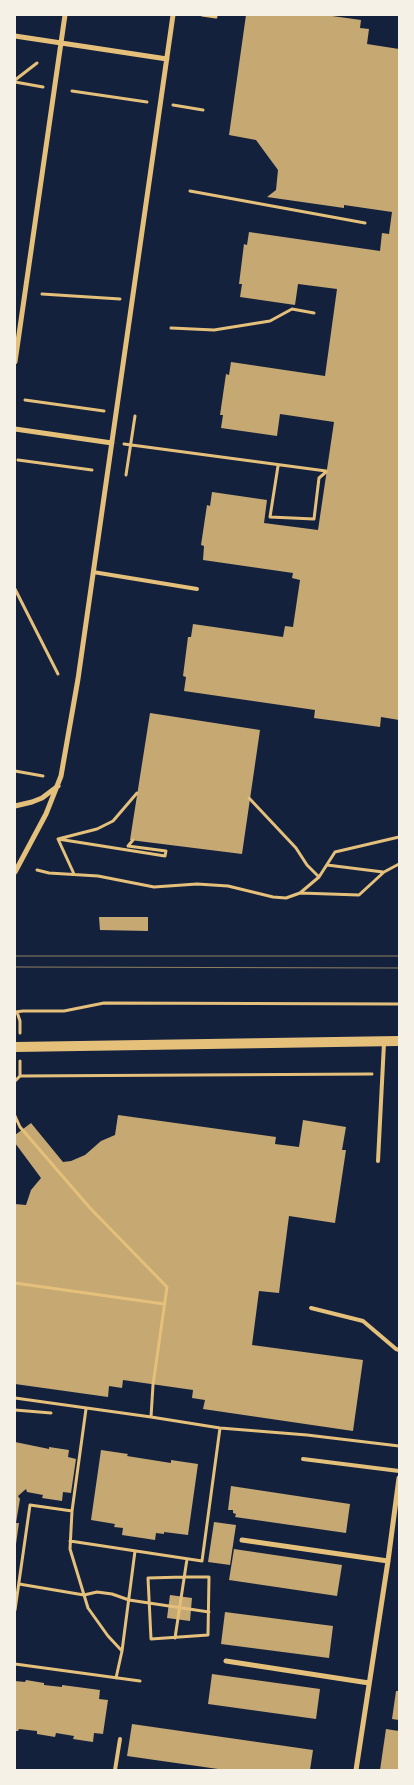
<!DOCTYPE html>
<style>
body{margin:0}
#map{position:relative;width:414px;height:1785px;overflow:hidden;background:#14213d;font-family:"DM Sans",sans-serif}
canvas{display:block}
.frame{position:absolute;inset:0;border:16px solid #f6f1e7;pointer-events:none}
</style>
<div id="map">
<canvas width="414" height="1785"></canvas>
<div class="frame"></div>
</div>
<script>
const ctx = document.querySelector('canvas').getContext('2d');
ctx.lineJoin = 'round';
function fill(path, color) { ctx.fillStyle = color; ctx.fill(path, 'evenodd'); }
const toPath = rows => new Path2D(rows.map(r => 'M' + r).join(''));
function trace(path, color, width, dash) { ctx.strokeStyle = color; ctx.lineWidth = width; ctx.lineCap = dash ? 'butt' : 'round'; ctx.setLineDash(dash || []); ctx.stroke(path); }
const building = toPath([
 [246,15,325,15,361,20,360,28,369,29,367,44,399,49,399,720,381,717,380,727,314,718,315,710,184,691,186,677,183,676,188,637,191,637,193,624,283,637,285,626,293,627,300,580,292,578,293,573,203,560,204,546,201,545,207,505,210,506,212,492,267,500,264,523,318,530,334,422,280,414,277,436,221,428,223,415,220,415,226,374,229,375,231,362,325,376,337,289,298,284,295,305,240,297,242,284,239,284,244,244,247,245,249,232,380,251,382,233,389,234,392,212,344,205,344,208,267,197,276,190,278,170,256,140,229,135],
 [150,713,260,730,242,854,130,840],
 [99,917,148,917,148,931,100,930],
 [118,1115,276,1137,275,1144,299,1147,303,1120,346,1127,342,1150,346,1150,335,1223,289,1216,279,1293,259,1291,252,1345,363,1360,353,1431,203,1409,205,1400,192,1398,193,1390,123,1380,122,1388,109,1386,108,1397,15,1384,15,1204,26,1205,31,1190,41,1178,15,1143,15,1135,31,1123,63,1162,71,1161,85,1155,101,1141,115,1135],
 [15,1442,49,1449,49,1447,69,1450,68,1457,76,1459,71,1493,63,1492,62,1501,42,1498,43,1495,27,1492,26,1489,18,1496,20,1499,16,1523,19,1523,16,1544],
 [101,1450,128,1454,127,1456,171,1463,171,1460,198,1464,188,1535,164,1532,164,1534,156,1533,155,1540,122,1535,123,1528,114,1527,115,1524,91,1520],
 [231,1486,350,1504,346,1533,235,1517,236,1514,233,1513,233,1510,228,1510],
 [214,1522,236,1525,230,1565,208,1562],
 [234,1549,342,1565,337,1596,229,1580],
 [170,1595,192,1598,190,1621,167,1618],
 [225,1612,333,1626,329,1658,221,1644],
 [212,1674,320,1689,316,1719,208,1704],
 [26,1680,44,1683,44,1685,62,1687,62,1685,100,1690,99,1699,108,1700,103,1734,94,1733,93,1742,73,1739,74,1736,56,1733,55,1737,37,1734,37,1731,19,1729,18,1731,15,1731,15,1681,25,1682],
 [396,1691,399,1691,399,1720,392,1719],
 [132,1724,313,1750,310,1770,225,1770,127,1756],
 [386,1729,399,1731,399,1770,380,1770]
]);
const path = toPath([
 [202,15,216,17],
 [15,80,37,63],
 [15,82,43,87],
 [72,91,147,102],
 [173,105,203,110],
 [190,191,365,223],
 [42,294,120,299],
 [171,328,214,330,270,321,292,309,314,313],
 [25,400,104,411],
 [124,444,326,471],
 [18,460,92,470],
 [278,466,270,517,314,519,319,478,326,472],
 [126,475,135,416],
 [15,589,58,674],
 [15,771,43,776],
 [249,798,296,848,307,865,319,877],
 [58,839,74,874],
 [133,840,128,846,166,851,165,856,58,839,97,829,113,821,137,793],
 [327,865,383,872],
 [37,870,49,873,98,876,154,887,197,884,228,886,273,897,286,898,300,893,319,877,335,852,399,837],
 [300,893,359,895,384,872,399,864],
 [15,1012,23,1011,64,1011,104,1003,399,1004],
 [17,1012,20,1021,20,1033],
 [20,1076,20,1061],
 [15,1081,20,1076,372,1074],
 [15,1116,20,1127,90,1208,167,1287,153,1385,151,1417,15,1398],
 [15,1283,164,1304],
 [86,1409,72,1511,70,1549,88,1608,108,1636,122,1651],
 [15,1410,51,1413],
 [151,1417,220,1428,307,1435,399,1446],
 [70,1541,202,1561,220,1428],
 [184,1577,209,1577,208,1635,151,1639,148,1578,184,1577],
 [19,1584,84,1595,97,1592,112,1594,129,1600,209,1612],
 [15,1610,30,1505,72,1511],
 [175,1638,187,1559],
 [15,1664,140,1681],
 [116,1678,122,1651,135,1551]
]);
const service = toPath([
 [93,572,197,589],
 [378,1161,384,1043],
 [311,1308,363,1321,396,1349,399,1350],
 [303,1459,399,1471],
 [115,1770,120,1739]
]);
const minor = toPath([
 [15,36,167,59],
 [15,362,65,15],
 [15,429,112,443],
 [15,806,32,802,42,798,58,786],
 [15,872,46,814,61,776,78,679,173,15],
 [242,1540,388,1561],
 [226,1661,369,1683],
 [356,1770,388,1561,399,1478]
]);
const secondary = toPath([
 [15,1047,399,1041]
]);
const tram = toPath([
 [15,956,399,956],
 [15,967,399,968]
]);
fill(building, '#c6a872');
trace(path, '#e5c07b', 3);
trace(service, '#e5c07b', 4);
trace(minor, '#e5c07b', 5);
trace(secondary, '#e5c07b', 10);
trace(tram, '#918062', 1);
</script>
